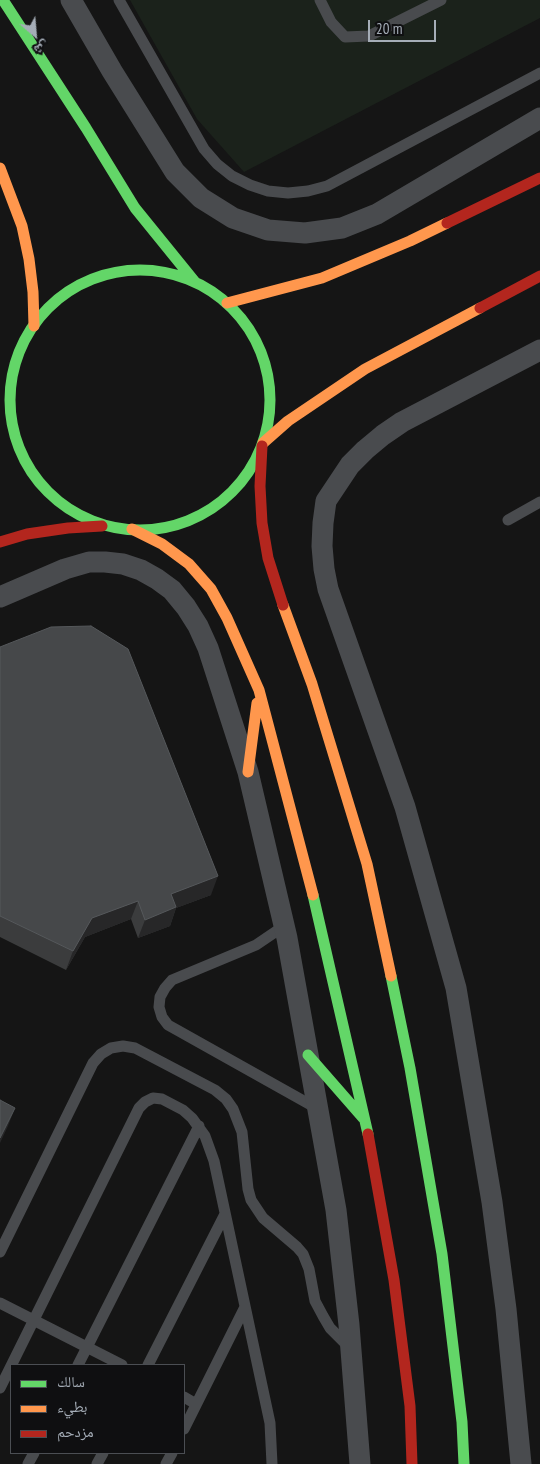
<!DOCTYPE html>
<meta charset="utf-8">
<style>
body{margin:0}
#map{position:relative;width:540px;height:1464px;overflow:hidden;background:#151515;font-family:"PT Sans Narrow","Noto Naskh Arabic",sans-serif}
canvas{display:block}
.legend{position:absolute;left:10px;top:1364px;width:175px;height:90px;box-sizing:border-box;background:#0f0f11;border:1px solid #4b4e53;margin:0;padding:6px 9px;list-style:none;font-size:15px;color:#a5adb7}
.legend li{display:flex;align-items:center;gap:10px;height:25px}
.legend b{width:25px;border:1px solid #4b4e53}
.north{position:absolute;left:10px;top:10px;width:50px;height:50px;-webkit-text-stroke:4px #0f0f11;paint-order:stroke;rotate:153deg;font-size:14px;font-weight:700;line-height:20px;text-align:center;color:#a5adb7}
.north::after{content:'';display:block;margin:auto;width:18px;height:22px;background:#a5adb7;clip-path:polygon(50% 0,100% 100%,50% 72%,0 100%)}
.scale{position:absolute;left:368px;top:20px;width:68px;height:22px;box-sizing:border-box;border:2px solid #a5adb7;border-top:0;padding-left:6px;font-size:15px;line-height:18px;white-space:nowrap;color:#a5adb7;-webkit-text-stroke:4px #0f0f11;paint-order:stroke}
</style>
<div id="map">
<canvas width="540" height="1464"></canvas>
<ul class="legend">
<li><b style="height:6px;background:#63d668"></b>سالك</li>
<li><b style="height:6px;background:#ff974d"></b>بطيء</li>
<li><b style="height:6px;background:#b3261e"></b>مزدحم</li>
</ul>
<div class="north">ش</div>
<div class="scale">20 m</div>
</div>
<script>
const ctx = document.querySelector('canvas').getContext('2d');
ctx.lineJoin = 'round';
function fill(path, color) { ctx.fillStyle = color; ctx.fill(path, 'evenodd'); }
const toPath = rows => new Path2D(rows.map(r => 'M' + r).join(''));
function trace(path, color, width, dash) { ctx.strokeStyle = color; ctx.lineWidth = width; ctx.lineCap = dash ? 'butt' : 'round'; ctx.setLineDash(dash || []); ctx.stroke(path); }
const green = toPath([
 [130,0,540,0,540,18,244,172,197,119]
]);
const lane = toPath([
 [119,0,204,149,217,164,232,176,250,185,268,191,288,193,308,191,327,186,540,73],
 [320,0,331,22,345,37,369,36,441,0],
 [508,520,540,502],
 [284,926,256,945,172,980,165,988,160,997,159,1007,162,1017,168,1025,177,1030,318,1109],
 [0,1252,93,1063,101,1054,111,1048,123,1046,135,1048,215,1090,226,1099,233,1109,242,1132,248,1189,251,1200,263,1218,297,1247,303,1254,309,1269,315,1301,323,1316,330,1328,349,1347],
 [0,1303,122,1365],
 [78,1365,199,1126],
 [148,1365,225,1214],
 [0,1388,139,1108,145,1102,153,1098,162,1099,183,1110,192,1118,205,1136,214,1161,270,1423,272,1464],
 [184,1397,196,1404],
 [184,1429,245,1307],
 [28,1464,34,1453],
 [97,1464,103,1453],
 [166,1464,172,1453]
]);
const street = toPath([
 [71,0,112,71,175,172,201,198,233,218,268,230,305,233,342,228,377,214,540,118],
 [0,597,65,569,89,562,105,562,123,564,141,570,157,579,172,590,186,607,198,626,208,648,248,772,287,938,336,1210,349,1325,360,1464],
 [521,1464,506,1309,492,1202,456,988,405,807,328,589,324,569,322,546,323,523,326,501,350,465,365,450,383,435,402,422,540,350]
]);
const fast = toPath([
 [3,0,86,128,135,208,195,282],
 '10 400a130 130 0 1 1 260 0a130 130 0 1 1-260 0Z',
 [313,895,368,1134],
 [391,976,410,1068,442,1254,462,1422,464,1464],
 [308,1055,363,1118]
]);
const slow = toPath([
 [0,168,22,226,29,259,33,292,34,326],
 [227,303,322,278,410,241,447,223],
 [263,443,288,421,365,369,480,308],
 [132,529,162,544,189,564,211,589,227,618,259,690,313,895],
 [283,605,312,684,367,864,391,976],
 [248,772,257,703]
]);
const jam = toPath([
 [447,223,540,178],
 [480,308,540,276],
 [262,446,260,486,262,523,268,558,283,605],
 [0,542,27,534,68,528,102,526],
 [368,1134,394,1280,410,1406,412,1464]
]);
const wall = toPath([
 [0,647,211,895,176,908,170,926,138,938,131,919,85,937,66,970,0,937]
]);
const shadedWall = toPath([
 [218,876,211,895,176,908,170,926,138,938,145,920,171,894],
 [138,901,131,919,85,937,66,970,73,951,92,918],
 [15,1108,8,1126,0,1143,0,1138]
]);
const building = toPath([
 [91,626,128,649,218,876,171,894,176,907,145,920,138,901,92,918,73,951,0,916,0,647,51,627,91,626],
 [0,1100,15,1108,0,1138,0,1100]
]);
fill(green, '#1b221b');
trace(lane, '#494b4e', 11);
trace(street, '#494b4e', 21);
trace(fast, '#63d668', 11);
trace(slow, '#ff974d', 11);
trace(jam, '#b3261e', 11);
fill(wall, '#3b3c3d');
fill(shadedWall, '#272728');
fill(building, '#46484a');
trace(building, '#55585b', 1);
</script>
